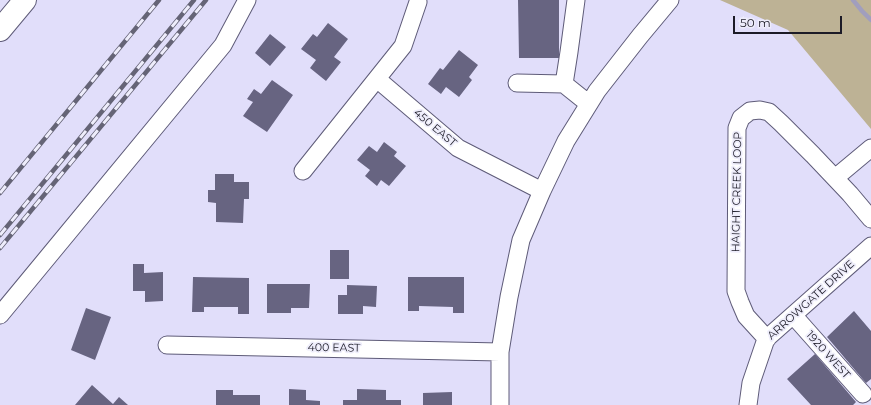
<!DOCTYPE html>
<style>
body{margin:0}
#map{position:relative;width:871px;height:405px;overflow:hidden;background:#e1defa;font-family:Montserrat,sans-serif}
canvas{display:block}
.scale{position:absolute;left:733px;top:16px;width:109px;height:18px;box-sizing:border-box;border:2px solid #1c1b27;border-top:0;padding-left:5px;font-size:12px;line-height:14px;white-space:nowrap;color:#1c1b27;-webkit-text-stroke:3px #eeedfb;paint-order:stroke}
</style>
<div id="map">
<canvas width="871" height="405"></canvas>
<div class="scale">50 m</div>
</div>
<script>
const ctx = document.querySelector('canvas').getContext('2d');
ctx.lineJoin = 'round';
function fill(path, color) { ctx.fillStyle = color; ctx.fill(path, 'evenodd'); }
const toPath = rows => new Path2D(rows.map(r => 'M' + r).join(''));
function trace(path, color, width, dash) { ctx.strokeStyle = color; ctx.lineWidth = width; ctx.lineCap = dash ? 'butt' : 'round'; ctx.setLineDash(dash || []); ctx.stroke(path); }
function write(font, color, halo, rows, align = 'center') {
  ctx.font = font + ' Montserrat,sans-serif'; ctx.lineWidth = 3.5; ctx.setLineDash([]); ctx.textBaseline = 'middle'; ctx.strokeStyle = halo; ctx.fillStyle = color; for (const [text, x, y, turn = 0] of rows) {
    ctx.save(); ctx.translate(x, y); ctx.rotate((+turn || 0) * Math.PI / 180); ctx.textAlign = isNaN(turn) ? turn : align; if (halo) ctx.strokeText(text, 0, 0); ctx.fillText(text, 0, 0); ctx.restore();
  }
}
const green = toPath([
 [720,0,871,0,871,129,788,30]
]);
const stream = toPath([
 [853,0,862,11,871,20]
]);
const building = toPath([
 [518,0,559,0,559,58,519,58],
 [328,23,348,39,334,57,341,62,326,81,310,68,316,60,301,49,313,34,317,37],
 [270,34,286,47,270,66,255,53],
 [459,50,478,65,469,77,472,80,459,97,446,87,441,94,428,84,440,68,443,70],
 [272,80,293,95,267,132,243,116,253,102,247,99,254,89,261,94],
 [384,142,397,152,394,156,406,166,389,186,381,180,377,186,365,176,370,170,357,160,369,146,377,152],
 [215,174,234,174,234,182,249,182,249,199,244,199,243,223,216,222,216,203,208,202,208,190,215,190],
 [330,250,349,250,349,279,330,279],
 [133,264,144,264,144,273,163,272,163,301,145,302,145,291,133,291],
 [193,277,249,278,249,314,238,314,238,307,204,307,204,312,192,312],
 [408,277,464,277,464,313,453,313,453,307,419,306,419,311,408,311],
 [267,284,310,284,309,308,291,308,291,313,267,313],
 [347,285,377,286,376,307,363,306,363,314,338,314,338,295,347,295],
 [86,308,111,317,95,360,71,350],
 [854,311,871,331,871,379,866,383,827,337],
 [815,354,856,402,853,405,811,405,787,379],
 [92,385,113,404,119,397,128,405,75,405],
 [289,389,306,390,306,400,320,401,320,405,289,405],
 [357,389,386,390,386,400,401,400,401,405,343,405,343,400,357,400],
 [216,390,233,390,233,395,260,395,260,405,216,405],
 [452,392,452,405,423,405,423,393]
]);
const minor = toPath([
 [377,79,458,148,542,191],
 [517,83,564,84,589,104],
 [564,84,569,52,576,0],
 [303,171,403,46,418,2],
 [835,178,871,148],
 [0,315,223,45,247,0],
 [793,315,863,394],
 [767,339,746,316,740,302,736,291,737,128,741,118,750,111,760,110,769,112,781,123,813,155,850,194,871,219],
 [167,345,500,352],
 [500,405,500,352,509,297,521,240,542,191,566,141,597,91,640,36,670,0],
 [748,405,751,383,766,339,871,246]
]);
const highway = toPath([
 [0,30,25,0]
]);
const rail = toPath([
 [0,193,159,0],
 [0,235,194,0],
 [0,248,206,0]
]);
const streetNames = [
 ["450 EAST",435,128,40],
 ["HAIGHT CREEK LOOP",737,192,-89],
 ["ARROWGATE DRIVE",811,300,-42],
 ["400 EAST",334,348,1],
 ["1920 WEST",828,355,48]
];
fill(green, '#bdb295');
trace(stream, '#a19ebd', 4.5);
fill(building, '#676481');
trace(minor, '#5e5b78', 19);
trace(highway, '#5e5b78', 24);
trace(minor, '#fff', 17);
trace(highway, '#fff', 22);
trace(rail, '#656476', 4.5);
trace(rail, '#eeedfb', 3, [9]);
write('11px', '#1c1b27', '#eeedfb', streetNames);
</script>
